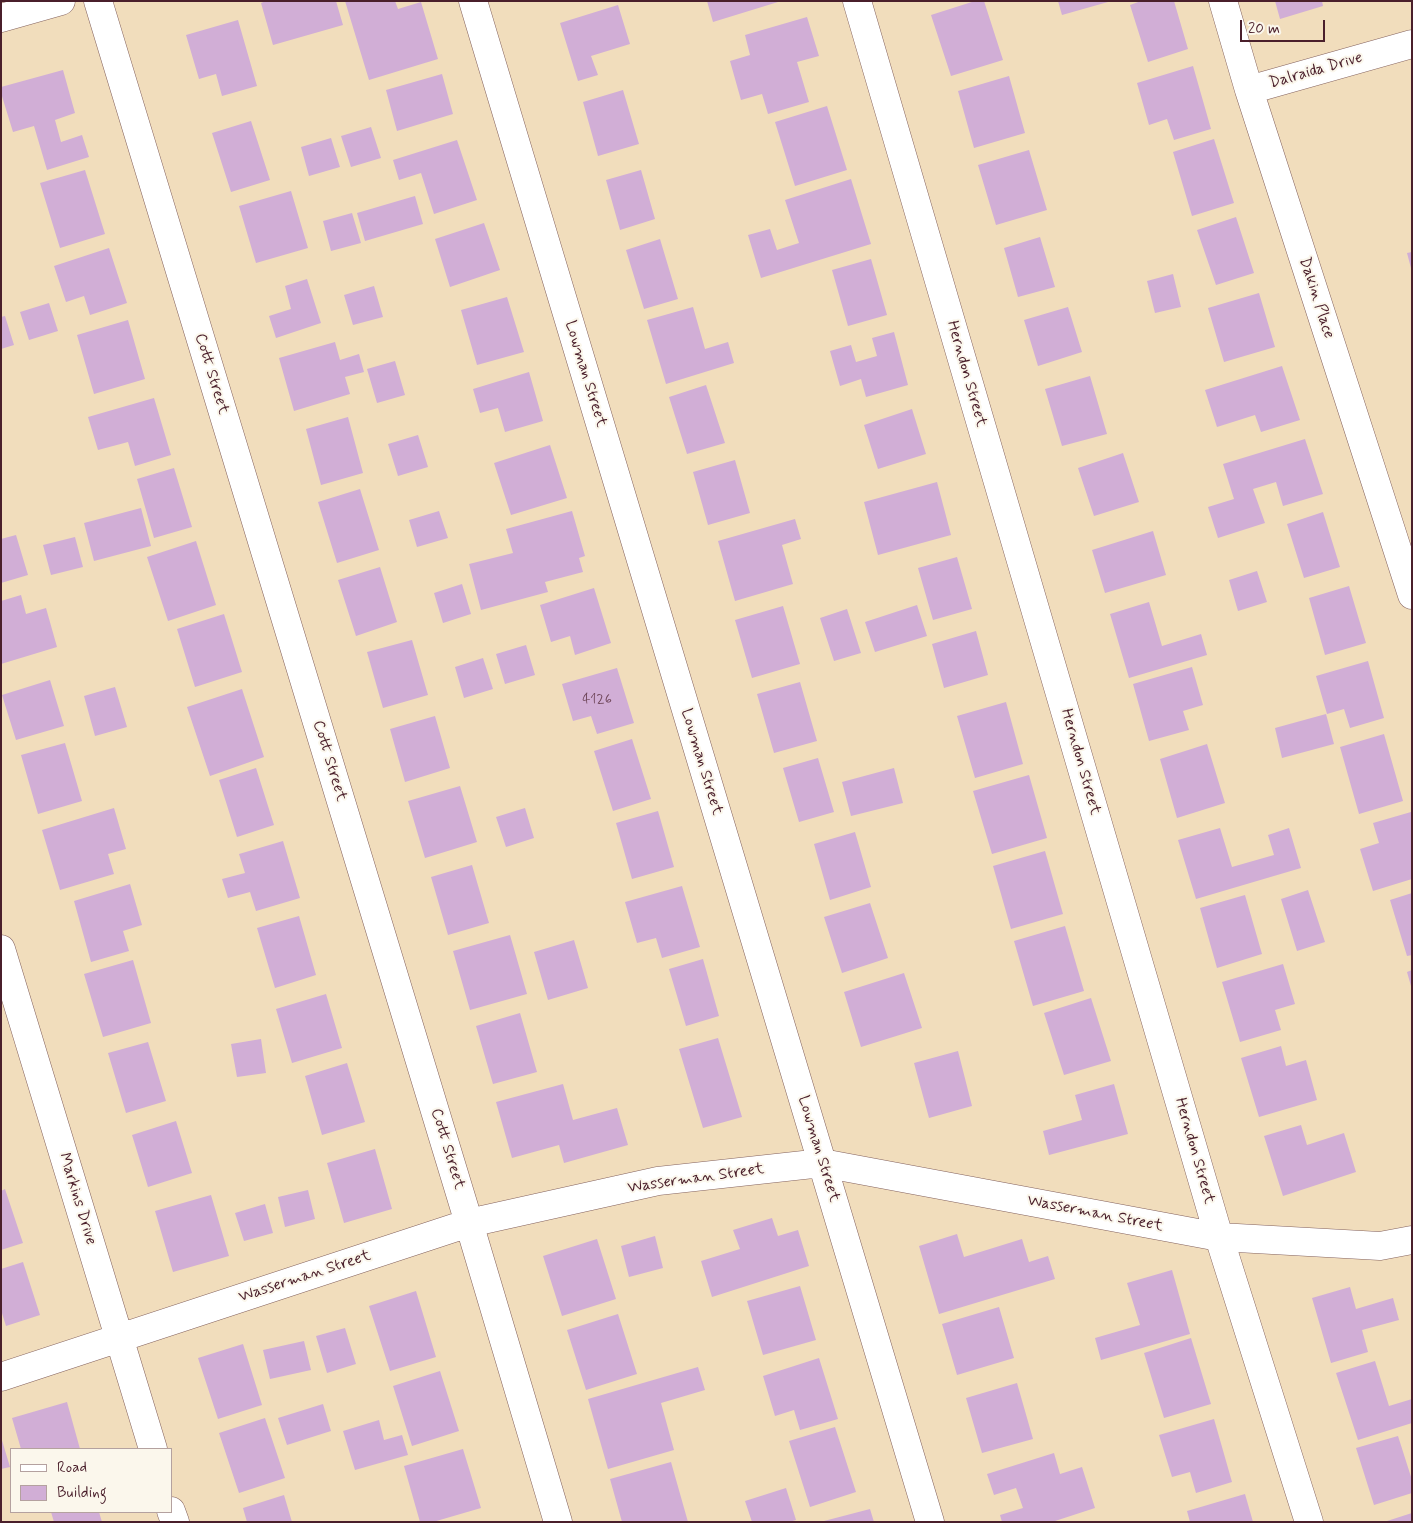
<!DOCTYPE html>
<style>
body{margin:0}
#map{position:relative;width:1413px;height:1523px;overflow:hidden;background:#f1ddbc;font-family:Mynerve,sans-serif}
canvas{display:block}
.frame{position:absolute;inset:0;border:2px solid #4a1f2b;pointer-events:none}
.legend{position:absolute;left:10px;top:1448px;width:162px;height:65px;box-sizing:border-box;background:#fbf7ec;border:1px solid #b4a19f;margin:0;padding:6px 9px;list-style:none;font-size:15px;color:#4a1f2b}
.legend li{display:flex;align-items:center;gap:10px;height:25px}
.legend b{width:25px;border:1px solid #b4a19f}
.scale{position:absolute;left:1240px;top:20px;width:85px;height:22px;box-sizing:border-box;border:2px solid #4a1f2b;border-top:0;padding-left:6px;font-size:15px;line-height:18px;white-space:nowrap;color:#4a1f2b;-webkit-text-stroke:4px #fbf7ec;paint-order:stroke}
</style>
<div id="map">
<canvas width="1413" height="1523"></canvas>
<div class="frame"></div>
<ul class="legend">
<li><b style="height:6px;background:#fff"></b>Road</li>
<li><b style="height:14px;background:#d1aed6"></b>Building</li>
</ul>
<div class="scale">20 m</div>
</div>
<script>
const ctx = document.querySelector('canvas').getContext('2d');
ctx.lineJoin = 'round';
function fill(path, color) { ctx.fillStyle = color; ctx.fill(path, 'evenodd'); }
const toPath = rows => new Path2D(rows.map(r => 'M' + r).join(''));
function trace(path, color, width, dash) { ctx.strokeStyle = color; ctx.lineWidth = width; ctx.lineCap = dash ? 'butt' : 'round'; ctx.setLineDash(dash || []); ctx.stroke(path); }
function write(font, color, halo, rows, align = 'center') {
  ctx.font = font + ' Mynerve,sans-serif'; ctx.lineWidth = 4; ctx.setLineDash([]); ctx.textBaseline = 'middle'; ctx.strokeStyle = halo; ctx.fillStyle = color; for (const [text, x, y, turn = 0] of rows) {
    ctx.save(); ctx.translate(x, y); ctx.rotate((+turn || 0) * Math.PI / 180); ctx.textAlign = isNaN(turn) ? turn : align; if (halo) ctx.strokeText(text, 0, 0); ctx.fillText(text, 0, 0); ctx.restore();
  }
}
const building = toPath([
 [266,1,336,1,343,25,273,45,261,3],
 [345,1,395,1,398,9,421,2,438,59,369,80],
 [707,1,778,1,778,2,713,22],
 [975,1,984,1,1003,60,951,76,931,15],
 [1058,1,1108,1,1108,2,1062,15],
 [1141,1,1174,1,1188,49,1148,62,1130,5],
 [1275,1,1322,1,1323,6,1280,19],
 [618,5,630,44,591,56,598,75,578,81,560,23],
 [807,17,819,56,797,62,809,102,768,114,762,94,741,100,730,61,750,55,745,35],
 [238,20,257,86,222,96,216,74,199,79,186,35],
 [1193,66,1211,129,1174,140,1167,119,1149,125,1137,83],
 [63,70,75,113,55,120,61,142,82,135,89,157,47,170,34,126,13,132,1,93,1,87],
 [442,74,453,114,397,131,386,90],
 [1009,76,1025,133,974,148,958,91],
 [623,90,639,144,598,156,583,102],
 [827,106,847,170,795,186,775,122],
 [251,121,270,180,231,192,212,133],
 [371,127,381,158,351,167,341,136],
 [331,138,340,167,309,176,301,147],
 [1214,139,1234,203,1192,216,1173,152],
 [457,140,477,200,434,214,421,173,399,180,393,160],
 [1029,150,1047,210,996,225,978,165],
 [85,170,105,234,60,248,40,183],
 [641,170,655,219,620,230,606,180],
 [851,179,871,244,761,278,748,235,770,229,777,250,799,243,785,200],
 [291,191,308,248,256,263,239,206],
 [415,196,423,224,365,241,357,213],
 [352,213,361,243,331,251,323,221],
 [1236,217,1254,273,1216,285,1197,230],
 [484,223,500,270,450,287,435,239],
 [1040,237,1055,287,1018,297,1004,248],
 [660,239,678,299,644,309,626,250],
 [109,248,127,303,90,315,84,296,66,302,54,266],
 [1412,252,1412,268,1411,268,1407,253],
 [871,259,887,315,848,326,832,270],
 [1173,274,1181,307,1155,313,1147,281],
 [307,279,321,323,276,338,269,316,291,309,285,286],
 [374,286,383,317,353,325,344,295],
 [1259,293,1275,347,1224,362,1208,308],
 [507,297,524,352,477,365,461,310],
 [49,303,58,331,29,340,20,312],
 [693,307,705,349,728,342,734,363,666,384,647,320],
 [1068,307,1082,352,1038,366,1024,320],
 [5,316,14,345,1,349,1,317],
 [128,320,145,379,94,394,77,335],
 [894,332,908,385,866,397,861,379,840,386,830,351,851,345,856,362,877,356,872,338],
 [335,342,340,360,359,354,364,372,345,377,350,394,294,411,279,358],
 [395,361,405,395,377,403,367,369],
 [1282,366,1300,420,1261,432,1255,415,1217,427,1205,390],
 [529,372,543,421,505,432,498,408,480,413,473,389],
 [1090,376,1107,434,1062,446,1045,389],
 [706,385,725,443,687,454,669,397],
 [154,398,171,455,135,466,128,442,98,450,88,417],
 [912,409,926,454,878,469,864,425],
 [348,417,363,473,321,485,306,429],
 [418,435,428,467,398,476,388,444],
 [1305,439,1323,494,1283,506,1276,482,1253,489,1265,523,1218,538,1208,507,1234,499,1223,464],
 [550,445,567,498,511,515,494,463],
 [1123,453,1139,502,1094,516,1078,468],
 [735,460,750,513,708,525,693,472],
 [174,468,192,527,154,538,137,479],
 [937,482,951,535,878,555,864,502],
 [360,489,379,550,337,563,318,502],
 [141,508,151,546,94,561,84,523],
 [439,511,448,538,417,547,409,520],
 [572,511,585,556,579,558,583,572,545,582,548,592,481,610,469,564,513,553,506,529],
 [1323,512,1340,567,1304,578,1287,524],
 [795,519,801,539,782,545,793,584,735,601,718,541],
 [1153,531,1166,575,1105,593,1092,550],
 [16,535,28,575,1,583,1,539],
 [75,537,83,567,51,575,43,545],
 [196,541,216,605,168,621,147,557],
 [957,557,972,609,933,620,918,568],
 [380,567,397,622,356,636,338,580],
 [1257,571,1267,602,1238,611,1229,580],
 [462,584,471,614,443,623,434,593],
 [1349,586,1366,643,1325,655,1309,598],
 [594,588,611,643,575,655,570,636,551,642,540,605],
 [21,595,26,614,46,608,57,647,1,664,1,601],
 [1149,602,1162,646,1201,634,1207,655,1129,678,1110,614],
 [917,605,927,636,875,652,865,622],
 [783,606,800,664,752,678,735,620],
 [847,609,861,653,834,661,820,618],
 [224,614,242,672,195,687,177,629],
 [976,631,988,675,944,688,932,644],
 [412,640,428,695,383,708,367,652],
 [526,645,535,675,505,684,496,654],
 [483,658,493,689,464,698,455,667],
 [1368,661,1384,718,1350,728,1344,709,1327,714,1316,676],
 [1192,667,1203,705,1183,711,1189,730,1149,741,1133,684],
 [617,668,634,723,597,734,591,716,573,721,562,684],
 [50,680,64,726,16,740,2,695],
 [800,682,817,741,774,753,757,694],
 [115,687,127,727,95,736,84,696],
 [242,689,264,757,210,776,187,707],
 [1006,702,1023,764,975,778,957,716],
 [1326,714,1334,744,1282,758,1275,728],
 [435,716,450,768,405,782,390,729],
 [1384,734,1403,801,1359,814,1340,747],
 [632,739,651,799,613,811,594,751],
 [65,743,82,801,38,814,21,755],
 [1207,744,1225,803,1177,818,1160,759],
 [818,758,834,812,799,822,783,768],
 [256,768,274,825,237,837,219,780],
 [894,768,903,803,851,816,842,782],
 [1029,775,1047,838,992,854,973,791],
 [460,786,477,842,425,858,408,801],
 [114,808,126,849,108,854,114,874,60,890,42,830],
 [525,808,534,838,506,847,496,817],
 [658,811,674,867,632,879,616,823],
 [1411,812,1412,879,1373,891,1360,849,1379,843,1373,823],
 [1220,828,1232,867,1274,855,1268,835,1289,828,1301,868,1196,899,1178,840],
 [855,832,871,887,830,900,814,844],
 [283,841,300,898,256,911,250,892,228,898,222,879,245,873,239,854],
 [1045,851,1063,914,1011,929,993,866],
 [472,865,489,923,448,935,431,877],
 [130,884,142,925,123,931,129,951,91,962,74,901],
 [682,886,700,947,662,958,656,938,637,943,625,902],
 [1308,890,1325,942,1297,951,1281,899],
 [1412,893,1412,955,1407,956,1390,900],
 [1245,895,1262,954,1217,968,1200,908],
 [870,903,888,958,842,973,824,917],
 [299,916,316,975,275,988,257,928],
 [1065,926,1084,991,1033,1006,1014,941],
 [510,935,527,994,470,1010,453,951],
 [574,940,588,988,548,1000,534,952],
 [703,959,719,1016,686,1026,669,969],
 [133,960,151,1023,103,1037,84,974],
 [1283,964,1295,1004,1275,1010,1281,1030,1240,1042,1222,982],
 [1412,970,1412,986,1411,986,1407,972],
 [904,973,922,1028,861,1047,844,992],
 [326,994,342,1048,292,1063,276,1009],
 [1091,998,1111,1061,1064,1075,1044,1013],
 [520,1013,537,1072,493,1084,476,1026],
 [718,1038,742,1117,703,1128,679,1049],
 [261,1039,266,1073,237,1077,231,1044],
 [148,1042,166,1101,126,1113,108,1053],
 [1281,1046,1286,1066,1306,1060,1317,1100,1259,1117,1241,1058],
 [958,1051,972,1106,929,1118,914,1063],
 [347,1063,365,1122,322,1135,305,1076],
 [563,1084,573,1120,617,1108,628,1145,564,1163,559,1145,512,1158,496,1102],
 [1114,1084,1128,1134,1049,1155,1043,1131,1082,1120,1075,1095],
 [176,1121,192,1173,148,1187,132,1135],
 [1301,1125,1307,1145,1344,1133,1356,1172,1283,1196,1264,1136],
 [375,1149,392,1209,344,1223,327,1163],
 [5,1189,23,1243,1,1250,1,1191],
 [308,1190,315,1219,285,1227,278,1197],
 [211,1195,229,1256,173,1272,155,1211],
 [265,1204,273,1233,244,1241,235,1213],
 [772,1218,778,1236,798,1230,809,1266,712,1297,701,1261,740,1249,733,1230],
 [957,1234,964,1257,1022,1239,1029,1262,1048,1256,1055,1279,939,1314,919,1246],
 [655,1236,663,1268,629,1277,621,1246],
 [597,1239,616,1299,562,1316,543,1256],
 [23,1262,40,1315,6,1326,1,1310,1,1269],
 [1172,1270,1190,1334,1101,1360,1095,1338,1140,1325,1127,1283],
 [800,1286,816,1340,763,1355,747,1301],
 [1350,1287,1356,1309,1393,1298,1399,1320,1362,1330,1368,1352,1331,1363,1312,1298],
 [416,1291,436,1357,390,1371,369,1306],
 [999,1307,1014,1358,957,1375,942,1324],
 [618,1314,637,1374,586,1390,567,1330],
 [345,1328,356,1364,327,1373,316,1336],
 [1191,1338,1211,1404,1164,1418,1144,1353],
 [304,1341,311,1370,270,1379,263,1350],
 [243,1344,262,1405,218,1419,198,1358],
 [819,1358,838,1419,800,1430,794,1410,775,1416,763,1376],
 [1375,1361,1389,1406,1412,1399,1412,1423,1358,1440,1336,1373],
 [698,1367,705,1390,661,1403,674,1450,608,1469,588,1399],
 [440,1371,459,1431,412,1446,393,1386],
 [1017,1383,1033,1439,982,1453,966,1398],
 [67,1402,80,1449,21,1449,12,1418],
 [323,1404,331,1431,287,1445,278,1418],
 [265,1418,285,1478,239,1493,219,1433],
 [1214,1419,1232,1482,1196,1493,1190,1472,1172,1477,1159,1435],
 [379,1420,384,1440,402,1435,408,1455,355,1470,343,1431],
 [835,1427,856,1492,810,1507,789,1441],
 [1398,1436,1412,1480,1412,1493,1374,1505,1356,1448],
 [1,1437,10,1467,1,1469],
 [463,1449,481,1508,433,1522,420,1522,404,1466],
 [1054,1453,1060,1474,1082,1467,1095,1508,1052,1522,1002,1522,1000,1515,1023,1508,1016,1488,994,1495,987,1474],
 [671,1462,688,1522,622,1522,610,1479],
 [786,1488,796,1520,789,1522,752,1522,745,1501],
 [1245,1494,1253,1522,1190,1522,1187,1511],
 [284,1495,292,1522,247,1522,243,1508],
 [870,1509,874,1522,824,1522,824,1521],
 [51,1512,99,1512,102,1522,54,1522],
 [1412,1513,1412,1522,1387,1522,1387,1521]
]);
const street = toPath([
 [98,1,469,1223,558,1522],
 [473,1,930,1522],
 [857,1,1219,1237,1309,1522],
 [1223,1,1249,90,1412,595],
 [1,18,61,1],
 [1249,90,1412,44],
 [1,949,153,1449],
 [1,1377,469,1223,658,1181,822,1163,1219,1237,1380,1246,1412,1240],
 [171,1511,175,1522]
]);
const numberNames = [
 ["4126",597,700]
];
const streetNames = [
 ["Dalraida Drive",1316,71,-16],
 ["Dakin Place",1316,298,72],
 ["Cott Street",211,374,73],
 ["Lowman Street",585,374,73],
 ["Herndon Street",966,374,74],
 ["Cott Street",329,761,73],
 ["Lowman Street",701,762,73],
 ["Herndon Street",1080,762,74],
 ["Cott Street",447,1149,73],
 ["Lowman Street",818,1149,73],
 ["Herndon Street",1194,1151,74],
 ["Wasserman Street",696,1179,-8],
 ["Markins Drive",77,1199,73],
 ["Wasserman Street",1095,1214,11],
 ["Wasserman Street",305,1277,-18]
];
fill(building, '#d1aed6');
trace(street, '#84625e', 29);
trace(street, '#fff', 28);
write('14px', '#6c4356', null, numberNames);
write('16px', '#4a1f2b', '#fbf7ec', streetNames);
</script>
